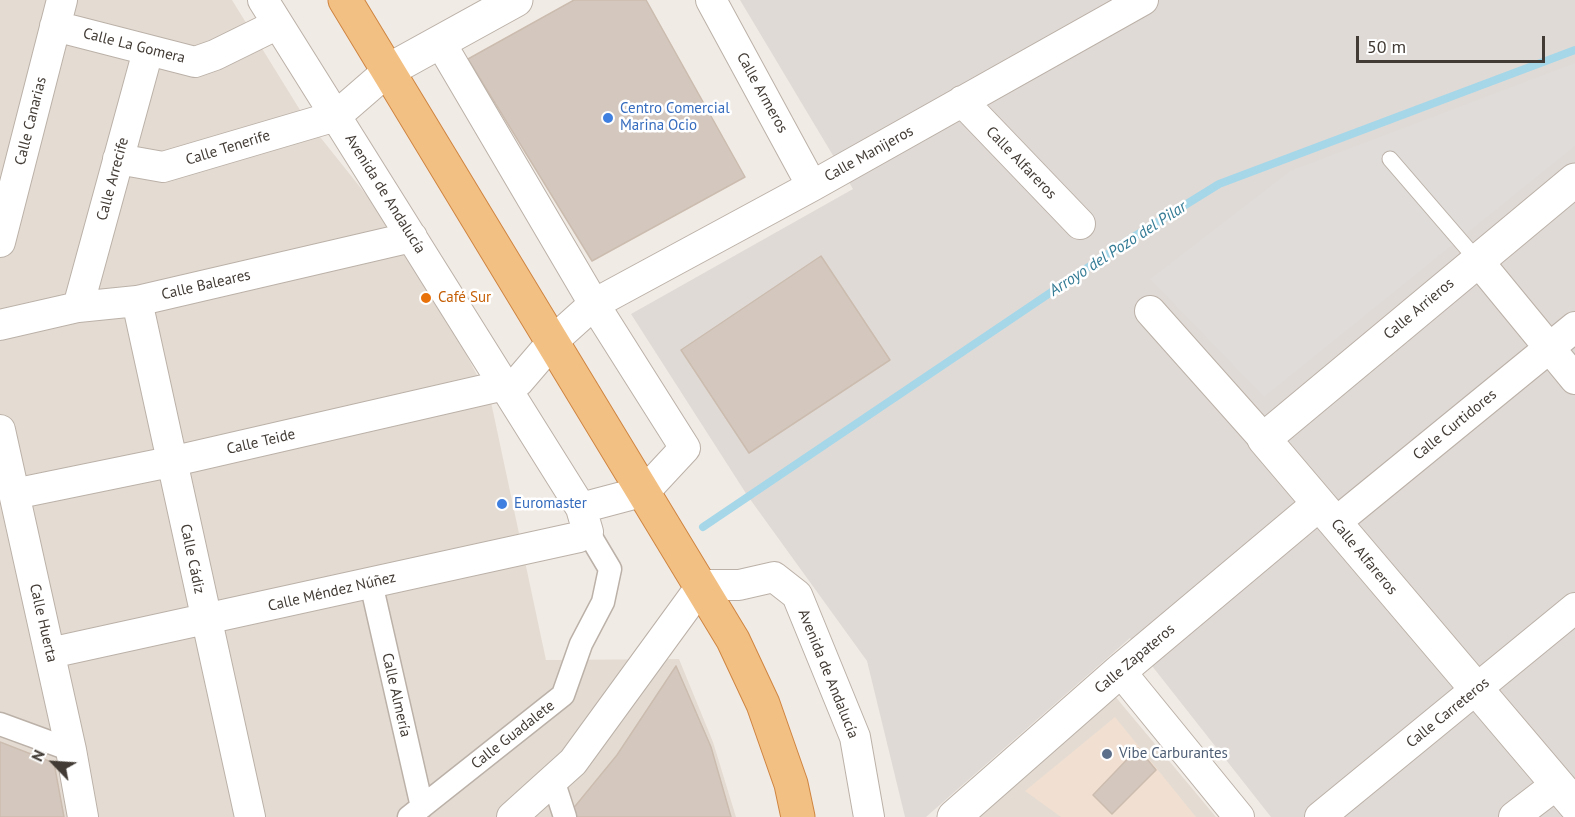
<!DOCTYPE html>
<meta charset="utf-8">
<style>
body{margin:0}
#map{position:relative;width:1575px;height:817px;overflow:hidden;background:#f1ebe5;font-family:"PT Sans",sans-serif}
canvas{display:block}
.north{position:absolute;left:24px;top:733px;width:60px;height:60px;-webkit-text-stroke:4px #fff;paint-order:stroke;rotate:295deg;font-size:16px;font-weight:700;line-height:24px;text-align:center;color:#423b35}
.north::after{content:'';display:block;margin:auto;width:21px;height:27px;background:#423b35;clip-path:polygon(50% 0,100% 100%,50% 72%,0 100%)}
.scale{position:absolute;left:1356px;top:36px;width:189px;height:27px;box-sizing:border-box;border:3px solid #423b35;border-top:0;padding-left:8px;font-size:18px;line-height:21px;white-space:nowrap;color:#423b35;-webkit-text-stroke:4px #fff;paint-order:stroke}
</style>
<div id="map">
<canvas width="1575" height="817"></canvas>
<div class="north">N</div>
<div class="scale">50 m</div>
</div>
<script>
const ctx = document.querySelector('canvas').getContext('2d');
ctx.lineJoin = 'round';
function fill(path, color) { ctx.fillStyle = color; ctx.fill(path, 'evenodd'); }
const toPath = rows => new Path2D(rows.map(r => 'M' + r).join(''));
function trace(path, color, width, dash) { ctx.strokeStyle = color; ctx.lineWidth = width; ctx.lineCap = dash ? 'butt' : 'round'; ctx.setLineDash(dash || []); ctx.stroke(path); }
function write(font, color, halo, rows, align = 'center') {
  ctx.font = font + ' "PT Sans",sans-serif'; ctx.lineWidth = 5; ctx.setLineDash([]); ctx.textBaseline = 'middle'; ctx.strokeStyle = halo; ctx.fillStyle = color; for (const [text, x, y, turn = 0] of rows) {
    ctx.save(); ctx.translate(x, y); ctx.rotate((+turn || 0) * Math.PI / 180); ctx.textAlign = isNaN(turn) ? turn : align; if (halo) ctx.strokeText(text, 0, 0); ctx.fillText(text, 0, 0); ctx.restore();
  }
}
const residential = toPath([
 [0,0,232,0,305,118,415,256,491,402,546,660,679,659,713,742,736,817,0,817],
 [1114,695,1216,817,980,817]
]);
const commercial = toPath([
 [1115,717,1196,817,1061,817,1025,791]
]);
const industrial = toPath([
 [740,0,1575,0,1575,817,1271,817,1130,638,926,817,905,817,867,661,747,495,631,314,853,189]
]);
const parking = toPath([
 [1575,63,1575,146,1264,397,1150,279,1290,171]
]);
const stream = toPath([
 [703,527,1127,241,1219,184,1575,50]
]);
const building = toPath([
 [574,0,646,0,745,177,592,261,468,59,574,0],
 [821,256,890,360,749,453,681,350,821,256],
 [676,666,711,747,731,817,574,817,572,810,617,755,676,666],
 [0,742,54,763,64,817,0,817,0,742],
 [1138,748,1156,770,1112,814,1093,795,1138,748]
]);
const service = toPath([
 [1390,159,1478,261]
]);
const pedestrian = toPath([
 [371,583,422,807],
 [0,724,71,750],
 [553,780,565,817],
 [409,817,563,695,581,644,603,602,610,569,588,532]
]);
const minor = toPath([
 [263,0,581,508,645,491,685,448,594,304,440,42],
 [711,0,812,186],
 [55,26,195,62,215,55,278,24],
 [962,101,1080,224],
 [118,159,163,167,336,116,389,70],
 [0,242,62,0],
 [1478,261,1575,379],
 [137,301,250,817],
 [78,307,148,51],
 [1150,311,1264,439],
 [0,325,78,307,137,301,412,237],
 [0,430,71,750,83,817],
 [14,494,170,462,518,382,554,340,594,304,812,186,1143,0],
 [1335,523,1575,327],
 [50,653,579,537,588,532,581,508],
 [1120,671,1239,817],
 [512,817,573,762,702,585,739,585,774,577,797,595,855,737,869,817],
 [1320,817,1575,608],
 [1514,817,1557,784]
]);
const tertiary = toPath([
 [389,70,516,0],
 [1575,180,1264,439,1575,805],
 [954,817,1120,671,1319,504]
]);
const trunk = toPath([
 [345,0,733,640,763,704,791,784,798,817]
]);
const markers = [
 [608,118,6,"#3f7fe0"],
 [426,298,6,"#e8710a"],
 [502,504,6,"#3f7fe0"],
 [1107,754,6,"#5c6f8a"]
];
const streetNames = [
 ["Calle La Gomera",134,46,14],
 ["Calle Armeros",762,93,61],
 ["Calle Canarias",31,121,-76],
 ["Calle Tenerife",228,148,-17],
 ["Calle Manijeros",869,154,-29],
 ["Calle Alfareros",1021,163,46],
 ["Calle Arrecife",113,179,-75],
 ["Avenida de Andalucía",385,194,58],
 ["Calle Baleares",206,285,-13],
 ["Calle Arrieros",1419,309,-40],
 ["Calle Curtidores",1455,425,-39],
 ["Calle Teide",261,442,-13],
 ["Calle Alfareros",1364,557,50],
 ["Calle Cádiz",192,559,78],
 ["Calle Méndez Núñez",332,592,-13],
 ["Calle Huerta",43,623,77],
 ["Calle Zapateros",1135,659,-40],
 ["Avenida de Andalucía",828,674,68],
 ["Calle Almería",396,695,77],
 ["Calle Carreteros",1448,713,-39],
 ["Calle Guadalete",513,735,-38]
];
const shopNames = [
 ["Centro Comercial",620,109],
 ["Marina Ocio",620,126],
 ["Euromaster",514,504]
];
const foodNames = [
 ["Café Sur",438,298]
];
const serviceNames = [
 ["Vibe Carburantes",1119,754]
];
const waterNames = [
 ["Arroyo del Pozo del Pilar",1118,249,-33]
];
fill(residential, '#e4dcd3');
fill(commercial, '#f1dfd1');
fill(industrial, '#e0dad6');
fill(parking, '#dfdcd9');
trace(stream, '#a5d7e9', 8);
fill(building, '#d4c8be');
trace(building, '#cbbcaf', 1.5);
trace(service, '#bbb1a8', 17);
trace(pedestrian, '#bbb1a8', 25);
trace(minor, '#bbb1a8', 32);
trace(tertiary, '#bbb1a8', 35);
trace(trunk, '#cf8541', 35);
trace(service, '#fff', 15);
trace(pedestrian, '#fff', 22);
trace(minor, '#fff', 30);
trace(tertiary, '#fff', 33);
trace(trunk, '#f3c084', 33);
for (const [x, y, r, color] of markers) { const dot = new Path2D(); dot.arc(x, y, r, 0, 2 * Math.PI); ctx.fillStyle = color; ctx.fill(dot); trace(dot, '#fff', 2); }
write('15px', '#423b35', '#fff', streetNames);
write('15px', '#366cbe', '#fff', shopNames, 'left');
write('15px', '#c56008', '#fff', foodNames, 'left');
write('15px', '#4e5e75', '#fff', serviceNames, 'left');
write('italic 16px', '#347b95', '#fff', waterNames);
</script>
